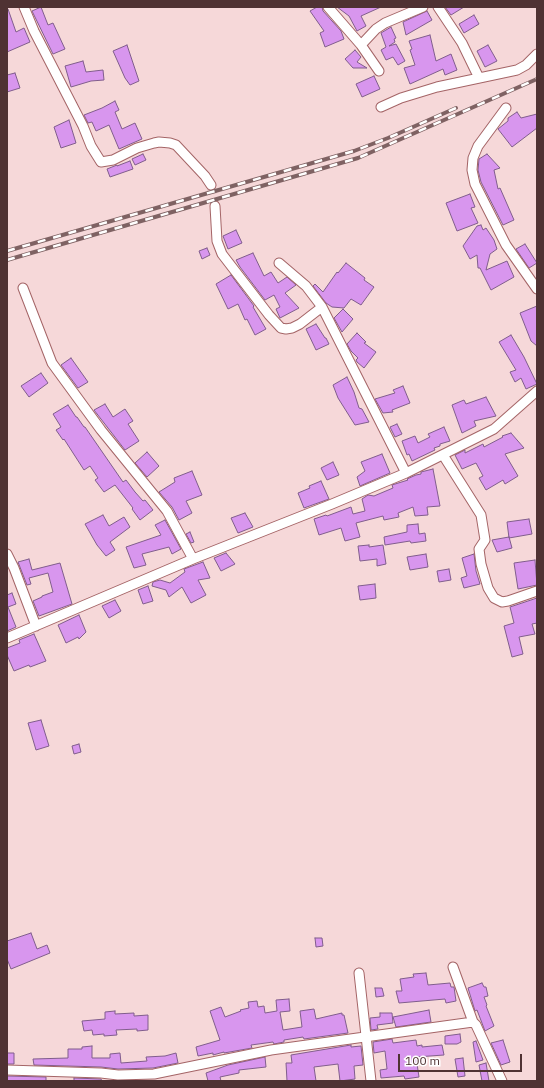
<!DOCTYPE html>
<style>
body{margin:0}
#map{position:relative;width:544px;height:1088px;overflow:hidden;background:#f6d8d9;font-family:"IBM Plex Sans",sans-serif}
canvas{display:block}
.frame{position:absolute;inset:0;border:8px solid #4f3233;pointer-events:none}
.scale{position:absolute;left:398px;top:1054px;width:124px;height:18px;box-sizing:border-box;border:2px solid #4f3233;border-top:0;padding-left:5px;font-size:12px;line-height:14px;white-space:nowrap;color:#4f3233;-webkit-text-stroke:3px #fff;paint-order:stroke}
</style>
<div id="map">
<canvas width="544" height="1088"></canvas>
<div class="frame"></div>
<div class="scale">100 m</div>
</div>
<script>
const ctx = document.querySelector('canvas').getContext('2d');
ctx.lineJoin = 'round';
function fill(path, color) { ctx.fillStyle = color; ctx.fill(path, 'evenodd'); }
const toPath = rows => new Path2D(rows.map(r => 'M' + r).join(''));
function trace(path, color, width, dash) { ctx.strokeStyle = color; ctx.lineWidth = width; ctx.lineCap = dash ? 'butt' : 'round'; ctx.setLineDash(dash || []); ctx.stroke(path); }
const building = toPath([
 [41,7,48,25,53,23,65,49,53,54,32,11,41,7],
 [317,7,322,7,323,11,341,31,344,39,325,47,320,33,324,31,310,11,317,7],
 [337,7,381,7,361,16,366,26,357,31,349,16,337,7],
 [445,7,464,7,451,15,445,7],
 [7,9,8,9,16,32,24,28,30,42,7,52,7,9],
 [427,11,432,20,406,35,403,22,427,11],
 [474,15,479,24,464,33,459,24,474,15],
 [391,27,396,38,394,39,395,42,389,46,396,44,405,61,398,65,393,57,386,60,381,50,386,47,381,33,391,27],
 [430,35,436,61,451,54,457,70,445,75,443,69,410,84,404,68,415,65,410,50,412,49,409,41,430,35],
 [127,45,139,81,130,85,125,78,113,51,127,45],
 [488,45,497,61,485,67,477,51,488,45],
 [355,50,361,57,357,62,367,68,353,68,345,59,355,50],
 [83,61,86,72,103,70,104,80,91,81,71,87,65,66,83,61],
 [15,73,20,88,7,92,7,75,15,73],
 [374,76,380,89,362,97,356,84,374,76],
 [115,101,119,110,115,112,122,129,135,123,142,139,119,149,109,125,96,131,92,122,88,123,84,115,102,108,115,101],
 [517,112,521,118,537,114,537,128,512,147,498,129,508,121,508,118,517,112],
 [69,120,76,143,61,148,54,127,69,120],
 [143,154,146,160,135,165,132,159,143,154],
 [487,154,500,168,494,170,498,189,500,188,514,220,503,225,481,182,478,170,479,159,487,154],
 [130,161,133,169,110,177,107,169,117,165,117,166,130,161],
 [470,194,475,207,471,208,478,223,457,231,446,203,470,194],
 [481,225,483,230,486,228,494,240,497,249,490,254,486,270,507,261,514,277,491,290,480,268,478,268,477,255,470,259,463,246,477,226,481,225],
 [236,230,242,243,228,249,223,236,236,230],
 [525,244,537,263,529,268,516,249,525,244],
 [207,248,210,255,202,259,199,251,207,248],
 [253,253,264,276,271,272,278,283,287,277,296,285,285,293,299,308,280,318,276,309,280,307,274,295,265,300,240,267,236,260,253,253],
 [346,263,365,278,364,280,374,287,361,305,351,299,344,308,332,307,326,303,313,286,315,284,323,292,337,272,338,273,346,263],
 [231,275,254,306,253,307,266,329,255,335,247,319,245,320,238,304,228,309,216,284,231,275],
 [537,306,537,346,531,341,520,313,537,306],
 [343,309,353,319,342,332,334,318,343,309],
 [316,324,325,338,326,338,329,344,316,350,306,329,316,324],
 [357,333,366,342,364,343,376,352,364,368,357,362,356,360,358,358,351,351,347,344,357,333],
 [511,335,524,357,537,384,526,389,521,378,515,382,510,372,516,370,499,342,511,335],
 [71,358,88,382,78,388,61,365,71,358],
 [41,373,48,383,29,397,21,386,41,373],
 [347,377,354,392,359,408,362,409,369,422,355,425,338,398,333,385,347,377],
 [403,386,410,403,392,410,393,412,383,413,375,399,395,393,393,390,403,386],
 [486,397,496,416,474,421,476,426,462,433,452,405,464,400,466,404,486,397],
 [105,404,113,417,125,409,133,421,128,424,139,441,125,450,94,410,105,404],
 [68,405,76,417,77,417,84,427,85,427,123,482,126,480,135,492,143,501,145,500,153,510,140,520,132,509,133,508,115,485,104,492,95,480,98,478,90,466,84,470,64,439,63,440,56,430,61,427,53,414,68,405],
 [397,424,402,434,395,437,390,427,397,424],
 [444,427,450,441,440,444,440,446,434,448,435,450,412,461,409,454,407,455,402,441,415,436,418,443,430,437,428,434,444,427],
 [511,433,524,448,505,454,518,476,505,484,503,480,486,490,479,478,483,476,476,463,462,469,455,455,465,450,465,453,483,444,484,447,503,437,502,436,511,433],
 [147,452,159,466,147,477,135,463,147,452],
 [382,454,390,473,360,486,357,477,365,471,361,462,382,454],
 [333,462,339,475,327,480,321,468,333,462],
 [433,469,440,506,427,507,428,515,415,516,413,507,398,513,399,517,384,520,383,516,356,523,360,537,345,541,341,528,319,535,314,519,326,515,327,516,351,507,353,514,365,511,362,499,368,495,374,496,393,488,392,485,408,480,407,479,416,475,421,474,421,472,433,469],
 [192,471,202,495,186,501,192,513,179,520,172,507,159,492,175,482,174,478,192,471],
 [321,481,329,499,304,508,298,493,310,488,309,486,321,481],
 [245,513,253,527,238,533,231,518,245,513],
 [103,515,109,526,124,517,130,527,110,542,115,550,106,556,97,545,85,524,103,515],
 [529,519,532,534,509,538,507,522,529,519],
 [165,520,181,549,172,554,169,547,142,554,146,565,134,568,126,547,161,535,155,525,165,520],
 [418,524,419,534,425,533,426,541,411,543,410,541,385,545,384,537,407,532,407,525,418,524],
 [190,532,194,542,191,543,186,534,190,532],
 [509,537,512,548,497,552,492,540,509,537],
 [369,545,369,547,383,545,386,564,377,566,377,559,360,561,358,546,369,545],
 [226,553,235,564,221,571,214,558,226,553],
 [426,554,428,567,410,570,407,557,426,554],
 [474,554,476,571,480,584,464,588,461,578,467,576,462,558,474,554],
 [29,559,32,570,60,563,72,604,39,616,33,601,42,597,42,596,53,592,48,573,29,578,31,584,27,585,18,562,29,559],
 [535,560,537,585,518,589,514,563,535,560],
 [203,562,210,578,198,580,206,595,191,603,182,587,169,597,166,590,152,586,153,582,160,580,170,583,185,572,184,569,203,562],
 [449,569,451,580,439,582,437,571,449,569],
 [375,584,376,598,360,600,358,586,375,584],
 [148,586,153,601,143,604,138,590,148,586],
 [12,593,16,604,8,607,16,627,7,631,7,595,12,593],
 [537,598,537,623,532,624,535,634,519,637,523,654,512,657,504,626,514,623,510,607,537,598],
 [115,600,121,611,109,618,102,606,115,600],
 [79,615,86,632,79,639,78,637,66,643,58,625,79,615],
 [34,634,46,661,30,667,29,665,14,671,7,655,7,648,20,643,19,640,34,634],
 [41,720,49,746,36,750,28,723,41,720],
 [79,744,81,752,74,754,72,746,79,744],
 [31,933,37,949,47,945,50,953,11,969,7,959,7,941,31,933],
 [315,938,322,938,323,946,316,947,315,938],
 [426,973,428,985,450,983,451,987,454,987,456,1001,446,1003,445,999,399,1003,396,991,402,991,400,979,414,977,413,974,426,973],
 [482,983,484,987,486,987,488,996,484,997,487,1005,486,1006,494,1026,485,1031,477,1010,475,1011,468,988,482,983],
 [375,988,382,988,384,996,376,997,375,988],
 [289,999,290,1011,280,1012,283,1030,302,1027,300,1011,314,1009,316,1019,342,1013,342,1015,344,1015,348,1033,304,1039,303,1037,284,1040,284,1042,274,1044,273,1042,251,1045,252,1048,224,1053,224,1052,213,1055,213,1053,198,1056,196,1047,220,1040,210,1011,221,1007,225,1017,241,1011,240,1010,249,1008,248,1002,257,1001,258,1007,264,1006,265,1013,277,1011,276,1000,289,999],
 [429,1010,431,1022,396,1027,393,1017,429,1010],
 [115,1011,115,1014,134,1013,134,1016,148,1015,148,1030,137,1031,137,1029,116,1030,117,1035,104,1036,104,1034,93,1035,92,1030,84,1031,82,1021,105,1019,105,1012,115,1011],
 [380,1013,392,1013,393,1023,377,1025,378,1029,371,1030,370,1018,380,1017,380,1013],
 [460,1034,461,1042,457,1044,445,1044,445,1036,460,1034],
 [392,1039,393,1043,416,1040,417,1046,422,1045,422,1047,442,1045,444,1055,416,1057,419,1077,405,1079,404,1076,381,1078,380,1070,387,1069,385,1051,374,1053,373,1042,392,1039],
 [503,1040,510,1062,501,1065,491,1043,503,1040],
 [476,1041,483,1060,476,1062,473,1042,476,1041],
 [351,1045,351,1047,361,1046,363,1065,354,1066,355,1079,340,1081,338,1064,314,1067,316,1081,287,1081,286,1063,292,1063,291,1055,351,1045],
 [92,1046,92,1058,110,1058,110,1054,120,1053,121,1063,147,1061,146,1057,165,1056,176,1053,178,1063,153,1068,118,1069,101,1067,34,1065,33,1059,68,1058,68,1049,82,1049,82,1047,92,1046],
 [7,1053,14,1053,14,1064,7,1064,7,1053],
 [265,1057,266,1067,239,1070,239,1073,220,1077,221,1081,208,1081,206,1073,228,1065,265,1057],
 [463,1058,465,1076,458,1077,455,1059,463,1058],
 [486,1063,489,1081,482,1081,479,1065,486,1063],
 [7,1076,46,1077,46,1081,7,1081,7,1076],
 [74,1078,101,1079,102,1081,74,1081,74,1078]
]);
const streetTunnel = toPath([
 [211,185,215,206]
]);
const street = toPath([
 [24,7,34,31,83,126,91,146,101,162,113,160,137,148,154,143,159,142,170,143,176,145,205,176,211,185],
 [328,7,361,45,376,29,385,23,423,7],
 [438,7,462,43,479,78],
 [361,45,379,71],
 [381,107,401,98,437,87,517,70,526,65,537,54],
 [506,108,478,146,473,158,472,170,475,184,506,245,537,289],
 [215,206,217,241,222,254,269,315,281,328,286,329,292,328,300,324,322,307],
 [279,263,306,286,322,307,406,473],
 [23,288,52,363,101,430,167,511,193,559],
 [443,455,481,515,485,540,479,549,481,564,488,588,494,598,502,602,508,601,537,591],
 [7,554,14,568,36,626],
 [7,638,193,559,332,504,406,473,494,429,537,391],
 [453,967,473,1022],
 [359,973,371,1081],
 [7,1070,101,1073,118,1075,154,1074,271,1050,473,1022,476,1025,502,1081]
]);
const rail = toPath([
 [7,251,354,151,388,138,456,108],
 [7,260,358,158,537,79]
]);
fill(building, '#d896ee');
trace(building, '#805d8c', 1);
trace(streetTunnel, '#d5b7b8', 9, [9, 4.5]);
trace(street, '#a46466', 11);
trace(street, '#fff', 9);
trace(rail, '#7f6263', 4);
trace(rail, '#fff', 2.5, [8]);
</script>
